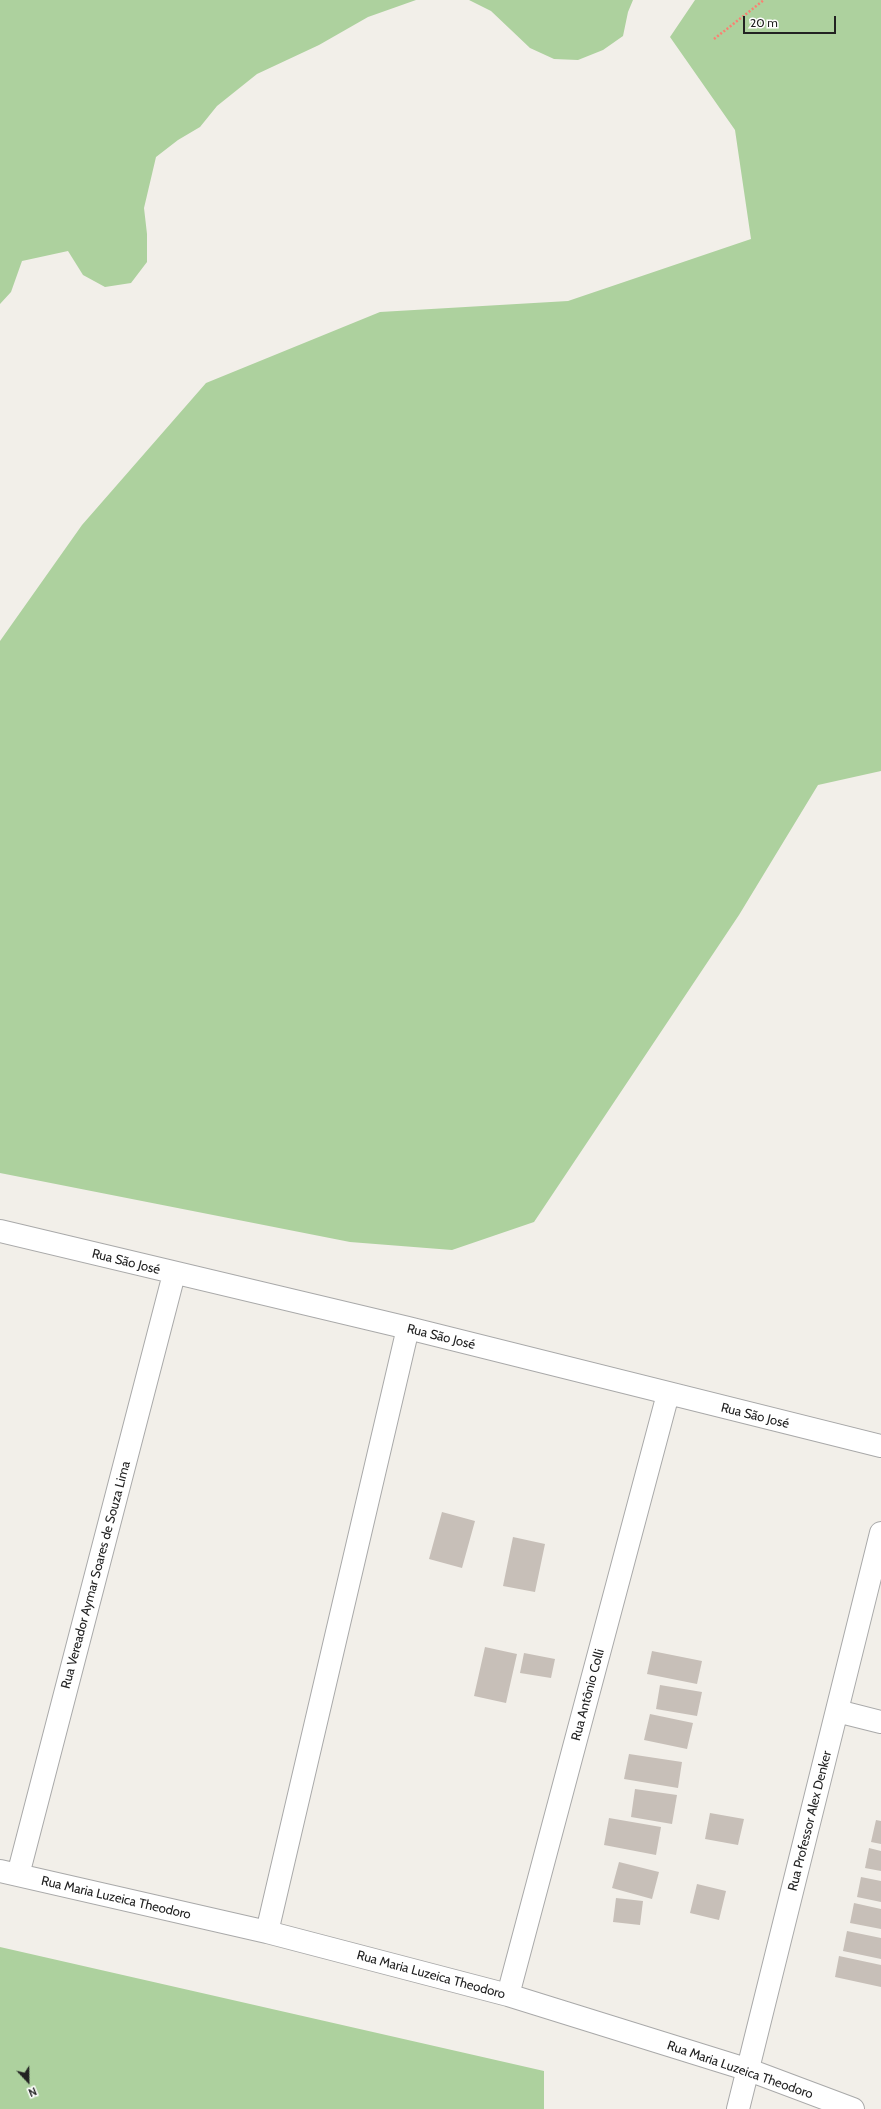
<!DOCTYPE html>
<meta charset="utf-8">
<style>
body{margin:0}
#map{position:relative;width:881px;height:2109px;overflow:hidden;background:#f2efe9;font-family:Cabin,sans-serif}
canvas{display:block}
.north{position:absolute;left:8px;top:2061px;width:40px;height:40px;-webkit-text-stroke:3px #fff;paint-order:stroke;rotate:158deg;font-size:11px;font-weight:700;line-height:16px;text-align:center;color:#222}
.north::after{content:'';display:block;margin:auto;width:14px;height:18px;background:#222;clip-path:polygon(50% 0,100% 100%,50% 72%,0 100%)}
.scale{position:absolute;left:743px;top:16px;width:93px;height:18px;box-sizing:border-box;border:2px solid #222;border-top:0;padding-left:5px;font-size:12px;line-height:14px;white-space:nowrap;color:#222;-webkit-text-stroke:3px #fff;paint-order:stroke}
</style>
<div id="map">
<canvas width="881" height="2109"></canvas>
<div class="north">N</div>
<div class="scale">20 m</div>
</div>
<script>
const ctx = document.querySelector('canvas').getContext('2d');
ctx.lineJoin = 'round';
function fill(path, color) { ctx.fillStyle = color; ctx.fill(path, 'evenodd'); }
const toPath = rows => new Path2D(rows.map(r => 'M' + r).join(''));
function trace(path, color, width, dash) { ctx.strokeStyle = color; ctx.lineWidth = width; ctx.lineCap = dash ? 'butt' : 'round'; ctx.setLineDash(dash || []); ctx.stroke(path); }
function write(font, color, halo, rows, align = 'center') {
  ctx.font = font + ' Cabin,sans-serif'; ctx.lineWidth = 3.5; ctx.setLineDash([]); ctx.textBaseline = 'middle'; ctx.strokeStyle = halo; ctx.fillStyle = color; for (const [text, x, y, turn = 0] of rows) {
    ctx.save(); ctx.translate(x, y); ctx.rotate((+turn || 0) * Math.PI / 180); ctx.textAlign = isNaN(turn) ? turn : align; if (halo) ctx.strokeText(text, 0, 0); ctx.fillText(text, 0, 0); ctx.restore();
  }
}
const forest = toPath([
 [0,0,416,0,368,17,319,45,257,74,217,106,200,127,178,140,156,157,144,208,147,234,147,262,131,283,105,287,83,275,68,251,22,261,11,292,0,304],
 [469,0,633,0,628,12,623,36,603,50,578,60,554,59,530,48,491,11],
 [695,0,881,0,881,771,818,785,739,915,534,1222,452,1250,350,1242,0,1173,0,641,82,525,206,383,380,312,568,301,751,239,735,130,670,37],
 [0,1947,544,2071,544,2109,0,2109]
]);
const building = toPath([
 [442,1512,475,1521,462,1568,429,1559],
 [513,1537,545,1544,535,1592,503,1586],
 [485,1647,517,1654,506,1703,474,1696],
 [652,1651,702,1661,697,1684,647,1674],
 [524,1653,555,1659,551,1678,520,1673],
 [660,1685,702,1692,697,1716,656,1709],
 [650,1714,693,1723,687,1749,644,1740],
 [629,1754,682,1762,678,1788,624,1779],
 [635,1789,677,1795,672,1824,631,1817],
 [710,1813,744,1819,738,1845,705,1839],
 [609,1818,661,1827,656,1855,604,1845],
 [876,1820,881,1821,881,1844,871,1842],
 [869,1848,881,1851,881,1871,865,1868],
 [619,1862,659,1872,652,1899,612,1888],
 [861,1877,881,1881,881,1902,857,1897],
 [697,1884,726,1891,719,1920,690,1913],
 [616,1898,643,1901,640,1925,613,1922],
 [854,1903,881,1909,881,1929,850,1923],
 [847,1931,881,1938,881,1959,843,1951],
 [839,1956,881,1965,881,1987,835,1977]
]);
const path = toPath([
 [714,39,764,0]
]);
const minor = toPath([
 [0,1231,408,1328,881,1446],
 [837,1711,881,1722],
 [0,1871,267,1932,508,1995,749,2070,853,2109],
 [18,1875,174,1274],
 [267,1932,408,1328],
 [508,1995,668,1394],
 [738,2109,881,1533]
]);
const streetNames = [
 ["Rua São José",126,1262,14],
 ["Rua São José",441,1337,14],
 ["Rua São José",755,1416,14],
 ["Rua Vereador Aymar Soares de Souza Lima",96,1575,-75],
 ["Rua Antônio Colli",588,1695,-75],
 ["Rua Professor Alex Denker",810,1821,-76],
 ["Rua Maria Luzeica Theodoro",116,1898,13],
 ["Rua Maria Luzeica Theodoro",431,1975,15],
 ["Rua Maria Luzeica Theodoro",740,2070,19]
];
fill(forest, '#add19e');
fill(building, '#c7bfb8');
trace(minor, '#a9a9a9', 24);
trace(path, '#fa8072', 2.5, [2, 2]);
trace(minor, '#fff', 22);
write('13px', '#222', '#fff', streetNames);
</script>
